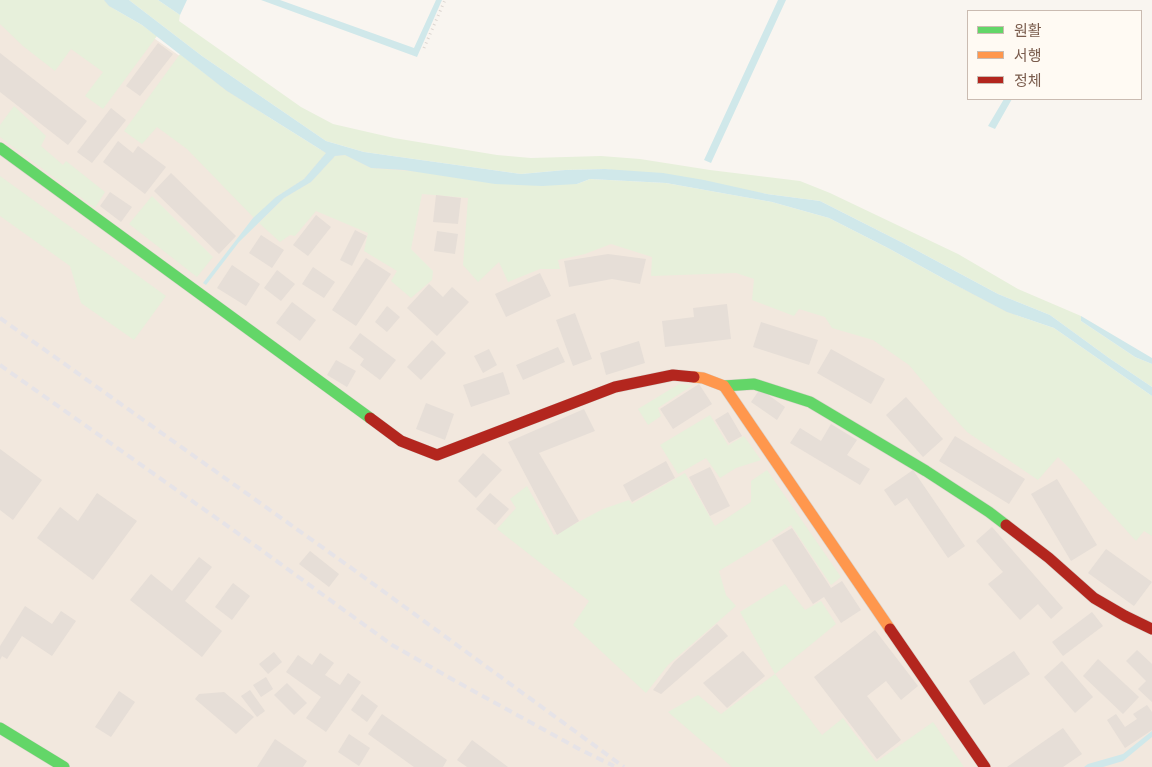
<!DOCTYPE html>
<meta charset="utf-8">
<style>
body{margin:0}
#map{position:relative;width:1152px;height:767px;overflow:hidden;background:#f9f5f0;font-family:"Work Sans","Noto Sans KR",sans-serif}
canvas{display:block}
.legend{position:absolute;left:967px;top:10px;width:175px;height:90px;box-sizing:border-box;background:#fffaf3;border:1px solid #cabbb1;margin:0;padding:6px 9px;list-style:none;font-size:15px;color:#7a5c4d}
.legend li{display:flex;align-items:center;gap:10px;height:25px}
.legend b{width:25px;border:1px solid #cabbb1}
</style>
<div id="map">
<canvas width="1152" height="767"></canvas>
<ul class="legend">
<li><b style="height:6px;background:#63d668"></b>원활</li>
<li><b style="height:6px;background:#ff974d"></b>서행</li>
<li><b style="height:6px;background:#b3261e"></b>정체</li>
</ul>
</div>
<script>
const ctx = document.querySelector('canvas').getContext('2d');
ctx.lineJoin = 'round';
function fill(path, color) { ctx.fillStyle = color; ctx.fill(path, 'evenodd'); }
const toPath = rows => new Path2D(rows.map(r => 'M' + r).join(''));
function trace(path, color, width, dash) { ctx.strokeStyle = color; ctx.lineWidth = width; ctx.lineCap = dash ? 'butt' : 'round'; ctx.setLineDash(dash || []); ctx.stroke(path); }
const residential = toPath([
 [0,0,106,0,119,14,314,149,806,217,1001,306,1152,398,1152,767,0,767]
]);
const green = toPath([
 [0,0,104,0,109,6,142,25,157,36,103,109,85,96,103,72,71,49,55,71,23,46,0,24],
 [129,0,158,0,180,15,179,21,301,107,333,124,394,138,497,155,531,158,601,156,640,159,710,170,800,181,830,193,958,254,1018,289,1081,316,1081,321,1135,357,1152,364,1152,387,1109,358,1050,315,998,294,903,243,820,201,767,194,605,169,565,170,521,174,364,152,326,141,202,56],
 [180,54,227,91,326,153,304,179,276,197,254,218,187,149,157,127,142,144,124,131],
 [14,106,46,136,41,146,63,165,66,161,105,192,95,208,0,137,0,125],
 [345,155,371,168,577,184,590,179,666,183,772,202,829,218,888,248,946,280,1007,312,1054,328,1152,396,1152,536,1144,531,1136,541,1077,476,1058,457,1038,480,967,432,939,401,909,365,873,340,832,328,825,317,799,309,794,316,752,300,754,279,736,273,651,276,652,257,611,244,585,254,558,260,560,269,540,269,508,282,499,262,478,282,463,265,468,198,422,194,411,249,433,271,432,280,411,298,391,281,397,271,364,251,368,233,316,211,295,236,290,235,280,242,259,223,284,198,311,182,335,156],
 [0,176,166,296,134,340,81,303,70,266,0,216],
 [152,196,213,257,197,277,129,224],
 [679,384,693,385,658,408,661,416,648,425,638,409],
 [710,415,728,445,727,446,744,436,761,460,736,468,720,478,706,458,678,474,660,445],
 [767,470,841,577,831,585,791,525,765,543,719,571,726,595,736,606,668,665,646,693,573,625,589,601,497,529,516,508,510,499,527,486,554,535,603,509,629,500,632,504,685,473,715,526,751,502,751,481],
 [785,584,805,610,821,601,836,624,775,674,822,735,843,718,876,762,933,722,964,767,732,767,668,712,698,695,721,714,775,674,740,612]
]);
const water = toPath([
 [104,0,129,0,202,56,326,141,364,152,521,174,565,170,605,169,663,173,704,180,767,194,820,201,903,243,998,294,1050,315,1109,358,1152,387,1152,396,1054,328,1007,312,946,280,888,248,829,218,772,202,666,183,590,179,577,184,542,186,495,184,404,170,371,168,345,155,335,156,311,182,284,198,239,242,206,285,203,283,253,218,276,197,304,179,326,153,227,91,142,25,109,6],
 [158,0,187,0,180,15],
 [261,0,280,0,414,48,436,0,442,0,417,57],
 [778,0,786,0,711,163,704,160],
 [1004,99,1012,99,995,129,988,126],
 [1081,316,1152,358,1152,364,1135,357,1081,321],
 [1152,731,1152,737,1123,761,1103,767,1084,767,1088,764,1123,754]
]);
const building = toPath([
 [158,43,173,54,140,96,126,86],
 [0,53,87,121,68,145,0,92],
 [111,108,126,120,92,163,77,152],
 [118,141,133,153,138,146,166,167,145,194,103,162],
 [171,173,236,236,219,254,154,191],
 [110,192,132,207,121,222,100,206],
 [436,195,461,198,458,224,433,222],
 [316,215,331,227,308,256,293,245],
 [355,230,367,236,352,266,340,260],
 [437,231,458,234,455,254,434,251],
 [261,235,284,250,272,268,249,253],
 [608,254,646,259,640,284,612,279,569,287,564,261],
 [366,258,391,274,356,326,332,310],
 [232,265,260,284,246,306,217,288],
 [313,267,335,282,324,298,302,284],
 [277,270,295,284,281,301,264,288],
 [540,273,551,296,506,317,495,294],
 [429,284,443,297,452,287,469,302,437,336,407,308],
 [292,302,316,320,300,341,276,323],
 [727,304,731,339,665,347,662,321,694,317,693,308],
 [387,306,400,317,387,332,375,322],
 [575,313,592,359,573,366,556,320],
 [761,322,818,340,809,365,753,347],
 [360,333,396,360,380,380,360,365,364,359,349,348],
 [432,340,446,353,421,380,407,367],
 [639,341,645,363,606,375,600,353],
 [558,347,565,362,523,380,516,365],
 [489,349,497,365,483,373,474,356],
 [831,349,885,379,871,404,817,373],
 [336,360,356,371,347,387,327,375],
 [503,372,510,394,471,407,463,385],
 [699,384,712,404,673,429,660,409],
 [760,389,785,407,777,420,751,402],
 [906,397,943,439,923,457,886,415],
 [426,403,454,414,445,440,416,429],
 [584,409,595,431,539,453,579,521,557,535,508,442],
 [728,412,742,436,729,443,715,420],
 [831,424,857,440,847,455,870,469,860,485,790,443,800,428,821,441],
 [955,436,1025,479,1009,504,939,461],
 [0,449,42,480,13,520,0,510],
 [483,453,502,470,476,498,458,481],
 [666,461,675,478,632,502,623,485],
 [710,467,730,506,710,516,689,477],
 [913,470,965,546,948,558,907,498,895,506,884,490],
 [1057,479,1097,545,1071,561,1031,494],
 [97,493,137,521,93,580,37,538,60,507,78,521],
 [490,493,509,509,495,525,476,509],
 [992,527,1063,608,1051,619,1038,604,1020,620,988,584,1003,572,976,541],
 [792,528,831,588,842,581,861,610,841,623,824,597,813,604,772,540],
 [1106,549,1152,582,1134,606,1088,573],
 [310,551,339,574,329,587,299,564],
 [199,557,212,567,185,601,222,631,202,657,130,600,151,574,172,591],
 [233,583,250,596,232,620,215,607],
 [25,606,52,624,61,611,76,621,52,656,22,636,7,659,2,656,0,660,0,646],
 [1092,612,1103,626,1063,656,1052,642],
 [717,624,728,636,661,694,653,690,674,662],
 [875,630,918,686,901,700,886,681,867,696,901,740,877,759,814,677],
 [1137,650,1152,664,1152,702,1138,689,1146,681,1126,661],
 [743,651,765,676,727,708,703,683],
 [1014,651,1030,674,984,705,969,681],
 [274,652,282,662,268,674,259,664],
 [320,653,334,663,325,675,340,685,348,673,361,682,326,732,306,718,321,697,286,672,298,655,312,665],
 [1098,659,1139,697,1123,714,1083,676],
 [1062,661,1093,697,1075,713,1044,677],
 [266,677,273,689,261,697,253,685],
 [287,683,307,703,294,715,274,695],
 [250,690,265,711,257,717,241,696],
 [119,691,135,702,111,737,95,727],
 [224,692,254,717,236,734,195,699,199,694],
 [362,694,378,706,367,722,351,710],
 [1147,705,1152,712,1152,730,1125,748,1107,720,1116,714,1125,727,1137,719,1133,714],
 [382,714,447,760,443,767,414,767,368,734],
 [1063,728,1082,754,1063,767,1007,767],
 [349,734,370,748,359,766,338,752],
 [275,739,307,761,303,767,257,767],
 [472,740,508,767,467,767,457,760]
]);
const path = toPath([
 [424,48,445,0]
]);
const fast = toPath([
 [0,148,370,418],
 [724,386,754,384,810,402,926,471,989,512,1006,525],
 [0,728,64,767]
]);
const slow = toPath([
 [694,377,703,378,724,386,890,629]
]);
const jam = toPath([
 [370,418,401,441,437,455,615,387,673,375,694,377],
 [1006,525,1049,558,1094,598,1125,616,1152,629],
 [890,629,985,767]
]);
const rail = toPath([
 [0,318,350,567,624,767],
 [0,365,260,549,392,645,459,683,579,749,614,766]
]);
fill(residential, '#f2e8de');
fill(green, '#e7f0db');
fill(water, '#d0e8ea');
fill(building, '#e6ded7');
trace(fast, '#d9d2cb', 12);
trace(slow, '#d9d2cb', 12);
trace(jam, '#d9d2cb', 12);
trace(path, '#dcd5d0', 3, [1, 4]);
trace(fast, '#63d668', 11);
trace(slow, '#ff974d', 11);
trace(jam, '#b3261e', 11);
trace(rail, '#e6e3e7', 4, [8, 5]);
</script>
